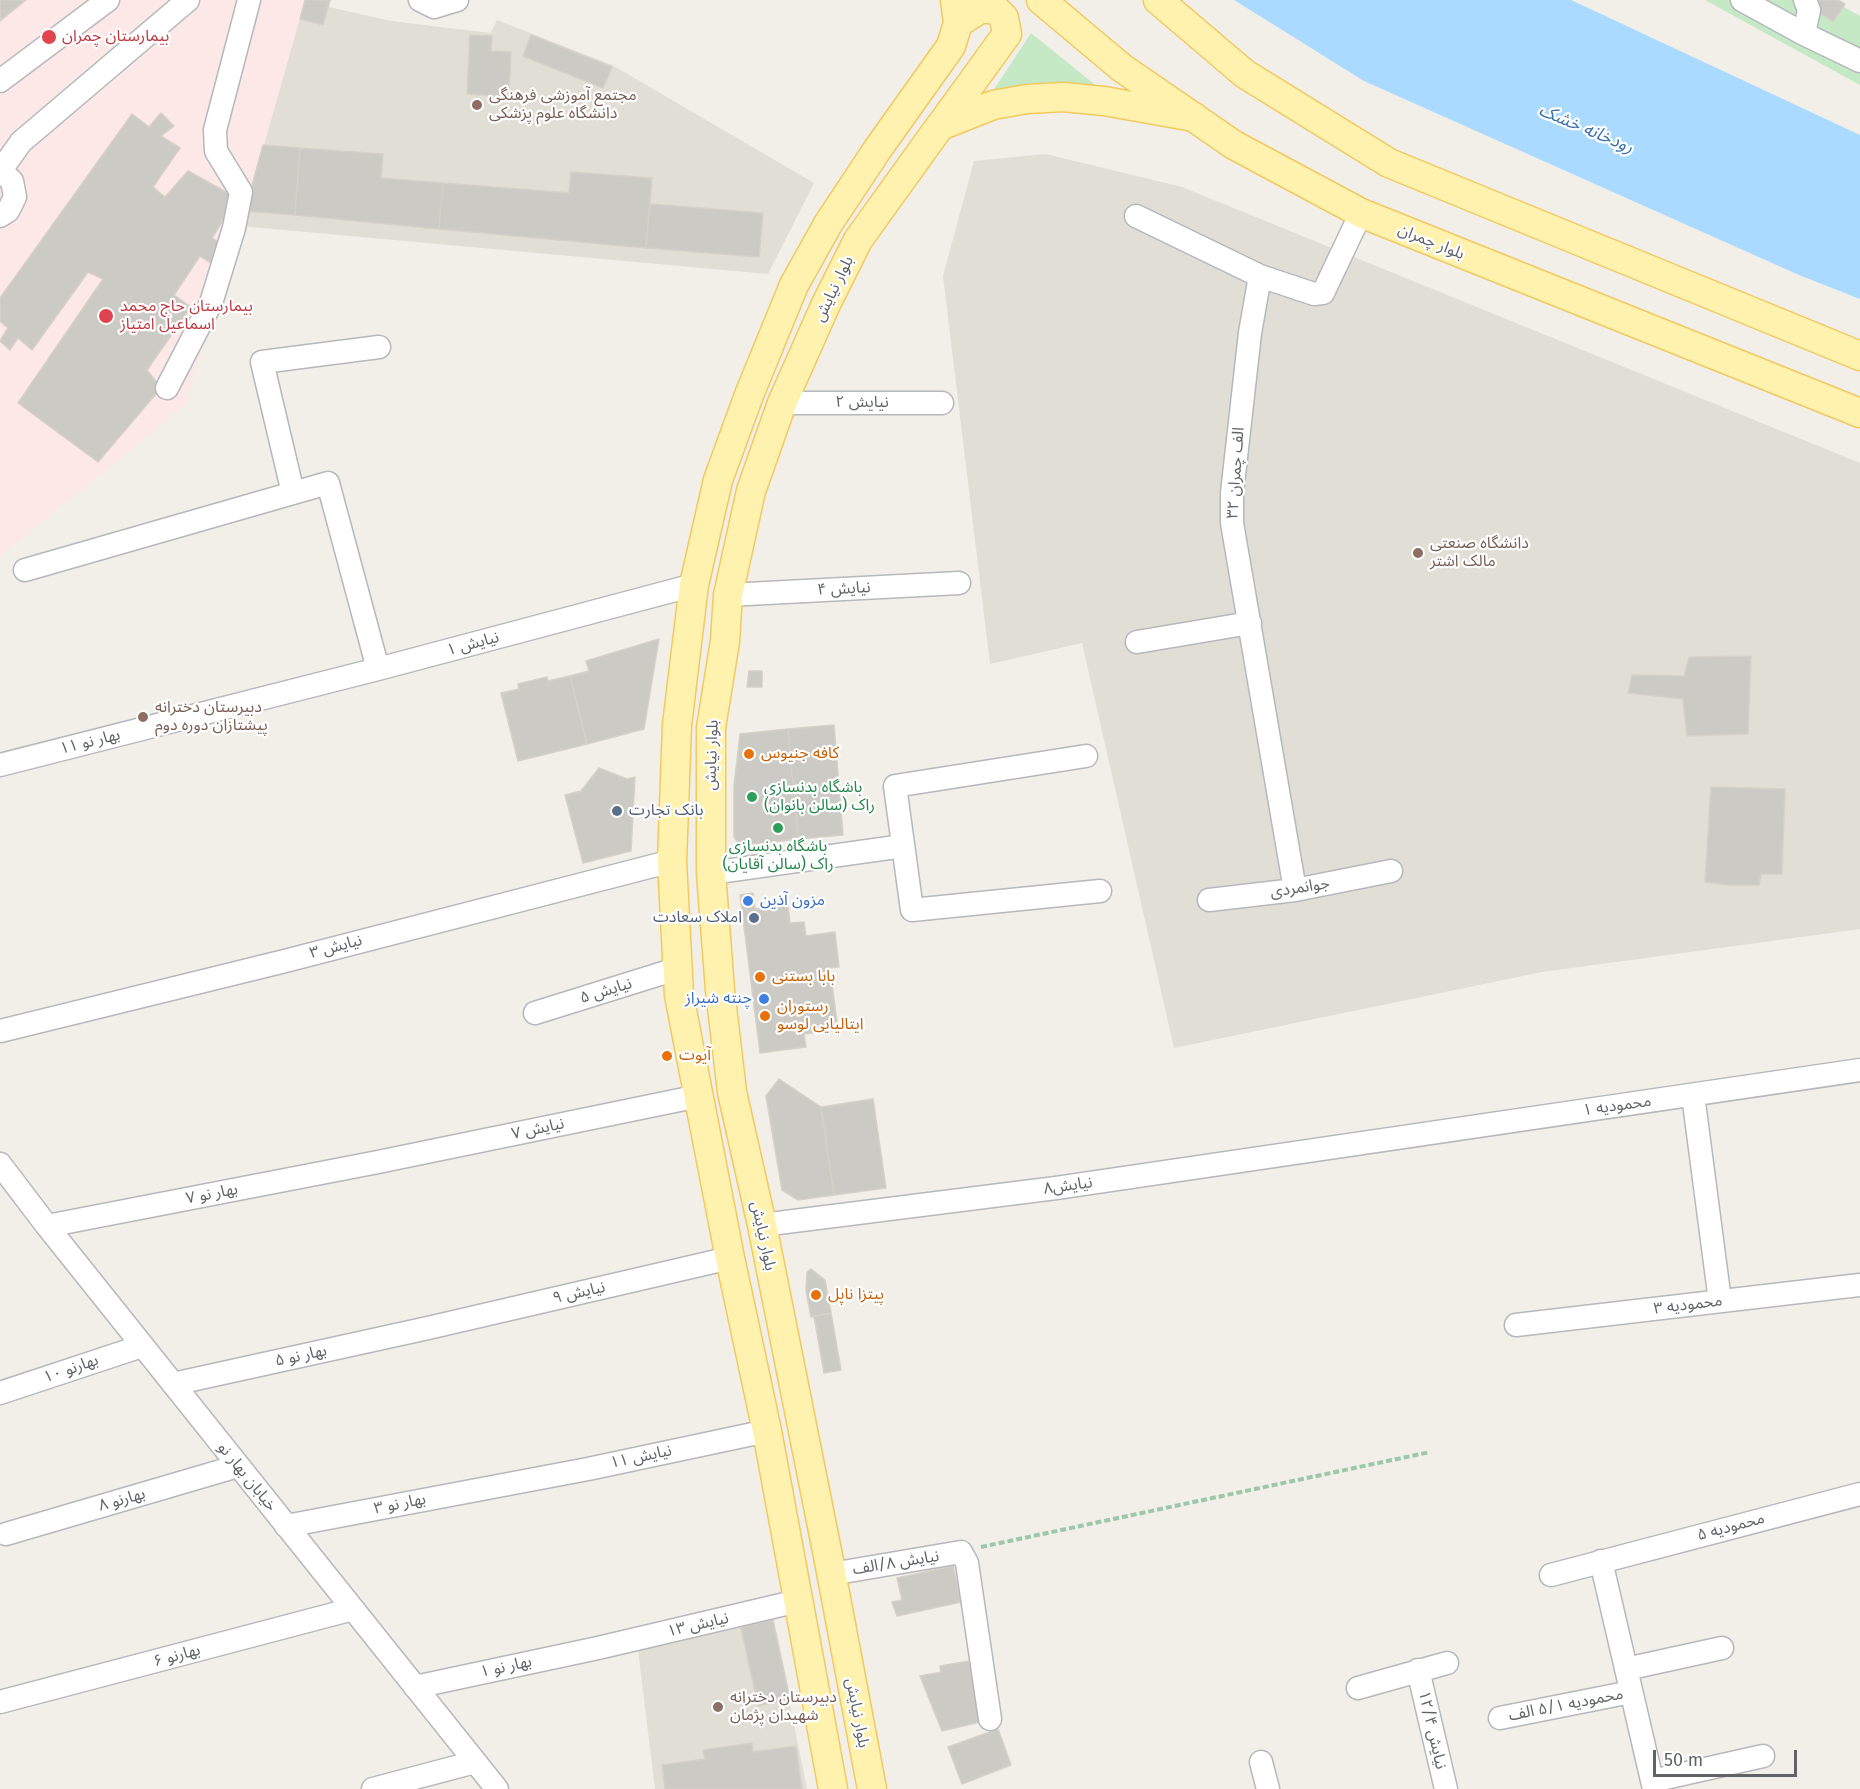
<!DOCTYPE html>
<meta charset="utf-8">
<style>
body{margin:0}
#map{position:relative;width:1860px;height:1789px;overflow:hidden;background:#f1efe8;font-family:"Fira Sans",sans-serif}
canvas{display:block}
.scale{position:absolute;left:1653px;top:1750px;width:144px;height:27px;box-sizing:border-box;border:3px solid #5f6368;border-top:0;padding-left:8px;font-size:18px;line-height:21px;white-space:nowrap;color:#5f6368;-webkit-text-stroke:4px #fff;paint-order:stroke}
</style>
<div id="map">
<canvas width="1860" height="1789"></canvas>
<div class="scale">50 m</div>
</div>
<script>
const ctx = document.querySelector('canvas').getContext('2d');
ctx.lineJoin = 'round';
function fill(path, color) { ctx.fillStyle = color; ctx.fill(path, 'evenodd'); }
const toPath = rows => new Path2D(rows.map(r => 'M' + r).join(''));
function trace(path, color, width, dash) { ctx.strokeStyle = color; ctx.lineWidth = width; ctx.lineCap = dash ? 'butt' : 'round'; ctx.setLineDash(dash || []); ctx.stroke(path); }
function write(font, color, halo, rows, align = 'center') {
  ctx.font = font + ' "Fira Sans","Noto Sans Arabic",sans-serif'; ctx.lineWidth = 4.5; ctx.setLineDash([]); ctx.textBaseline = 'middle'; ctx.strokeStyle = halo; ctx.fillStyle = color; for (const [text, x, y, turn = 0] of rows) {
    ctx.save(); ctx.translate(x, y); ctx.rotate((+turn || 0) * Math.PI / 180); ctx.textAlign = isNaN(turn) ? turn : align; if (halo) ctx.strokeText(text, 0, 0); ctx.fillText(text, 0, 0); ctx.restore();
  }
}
const education = toPath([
 [305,0,330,0,329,7,391,21,491,33,497,20,612,65,814,183,768,274,241,226],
 [1046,154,1182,187,1860,463,1860,929,1542,972,1174,1048,1082,643,990,664,943,276,974,161],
 [773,1620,807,1789,655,1789,638,1650]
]);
const medical = toPath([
 [0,0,305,0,241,226,184,406,0,556]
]);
const green = toPath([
 [1705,0,1831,0,1860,16,1860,85],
 [1031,33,1104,92,987,100]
]);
const water = toPath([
 [1234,0,1571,0,1860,135,1860,299,1799,275,1364,81]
]);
const building = toPath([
 [0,0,26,0,0,21,0,0],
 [305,0,330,0,323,25,300,19,305,0],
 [1814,0,1838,0,1845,4,1833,22,1810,6,1814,0],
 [470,35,492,36,491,51,511,52,509,97,467,94,470,35],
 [531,35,612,67,603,88,523,56,531,35],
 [161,113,174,126,161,136,180,148,153,187,165,197,188,171,237,198,212,238,226,247,214,265,200,256,174,295,191,307,147,370,161,388,98,462,18,403,103,279,88,272,32,350,18,338,10,350,0,341,8,328,0,321,0,298,132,114,149,127,161,113],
 [263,145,300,148,295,215,245,211,263,145],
 [300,148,383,154,381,178,443,183,439,229,295,215,300,148],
 [571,172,652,178,646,248,439,229,443,183,569,193,571,172],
 [650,204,763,213,759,257,646,248,650,204],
 [659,639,644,729,587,744,570,676,589,671,586,661,659,639],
 [1751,656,1748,734,1687,736,1683,699,1628,693,1632,675,1684,676,1689,657,1751,656],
 [749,671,762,671,762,687,747,687,749,671],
 [570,676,587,744,518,761,501,693,519,689,518,684,547,677,548,681,570,676],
 [834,725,843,835,798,839,788,729,834,725],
 [788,729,798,839,740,846,734,837,734,786,740,734,788,729],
 [599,768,627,779,635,777,631,851,583,863,565,795,581,791,599,768],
 [1711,787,1785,789,1782,874,1761,874,1759,885,1729,885,1705,882,1711,787],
 [753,893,755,909,788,905,790,923,804,922,806,936,835,932,839,967,830,968,838,1030,804,1034,806,1047,760,1053,740,895,753,893],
 [779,1079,821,1107,834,1195,798,1200,782,1190,766,1096,779,1079],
 [873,1099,886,1188,834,1195,821,1107,873,1099],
 [811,1269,825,1280,831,1313,811,1317,806,1291,807,1272,811,1269],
 [831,1313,841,1370,824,1373,814,1316,831,1313],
 [953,1566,961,1602,897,1616,892,1602,902,1600,897,1578,953,1566],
 [773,1620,790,1699,758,1706,741,1627,773,1620],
 [969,1661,980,1722,942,1731,920,1676,941,1672,940,1666,969,1661],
 [998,1729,1011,1765,962,1784,948,1747,998,1729],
 [752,1743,753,1752,796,1746,802,1789,665,1789,662,1765,705,1759,703,1750,752,1743]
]);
const path = toPath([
 [981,1547,1430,1452]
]);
const minor = toPath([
 [420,0,434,7,457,0],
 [1742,0,1804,34,1860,61],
 [1804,34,1809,10,1805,0],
 [0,81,108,0],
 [0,170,12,181,15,197,8,211,0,216],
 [1,170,21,142,188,0],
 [1136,216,1260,276],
 [167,388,211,303,234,228,241,192,216,151,215,130,249,0],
 [782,403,942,403],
 [293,493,262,362,379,347],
 [25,570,328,483,378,669],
 [728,595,959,583],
 [1137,642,1250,623],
 [1086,756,895,786,912,910,1100,891],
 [0,765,378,669,694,585],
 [711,873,903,846],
 [1295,890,1232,523,1232,493,1250,333,1260,276,1314,294,1323,293,1361,213],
 [1209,900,1295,890,1391,871],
 [535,1013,676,969],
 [0,1031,285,961,672,861],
 [1693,1095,1720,1301],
 [0,1164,47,1226,497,1789],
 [762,1225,1056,1188,1860,1070],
 [47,1226,378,1162,699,1096],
 [1516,1325,1860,1285],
 [173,1384,428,1328,730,1258],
 [0,1393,142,1346],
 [286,1526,588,1469,767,1431],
 [6,1534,238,1466],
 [1601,1561,1654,1789],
 [831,1574,961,1552,967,1563,990,1719],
 [1551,1575,1860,1494],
 [1626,1669,1722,1648],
 [1418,1670,1446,1789],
 [415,1687,598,1648,798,1601],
 [1358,1688,1447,1663],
 [0,1702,353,1609],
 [1500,1718,1631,1692],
 [1261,1762,1268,1789],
 [1652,1781,1763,1756],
 [373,1789,475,1762]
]);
const major = toPath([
 [1041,0,1122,68,1234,145,1361,213,1860,413],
 [1158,0,1245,74,1389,163,1860,356],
 [941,125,1007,34,1004,18,995,9,980,9,958,23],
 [833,1789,767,1431,730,1258,679,995,672,861,677,725,694,585,718,480,749,395,794,285,828,224,877,150,951,46,958,23,955,0],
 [872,1789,828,1556,762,1225,732,1092,720,990,711,873,711,728,725,641,728,595,751,491,782,403,826,304,858,240,940,126,993,105,1027,99,1063,97,1104,101,1194,117]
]);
const markers = [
 [49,37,8,"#e0444e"],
 [477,105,6,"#8d6e63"],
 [106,316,8,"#e0444e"],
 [1418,553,6,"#8d6e63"],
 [143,717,6,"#8d6e63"],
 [749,754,6,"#e8710a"],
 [752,797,6,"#2e9e5b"],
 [617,811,6,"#5c6f8a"],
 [778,828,6,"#2e9e5b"],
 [748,901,6,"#3f7fe0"],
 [754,918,6,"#5c6f8a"],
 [760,977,6,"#e8710a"],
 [764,999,6,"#3f7fe0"],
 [765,1016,6,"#e8710a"],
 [667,1056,6,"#e8710a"],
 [816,1295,6,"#e8710a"],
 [718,1707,6,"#8d6e63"]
];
const healthNames = [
 ["بیمارستان چمران",62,37],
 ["بیمارستان حاج محمد",120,307],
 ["اسماعیل امتیاز",120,325]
];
const educationNames = [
 ["مجتمع آموزشی فرهنگی",489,96],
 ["دانشگاه علوم پزشکی",489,114],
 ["دانشگاه صنعتی",1430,544],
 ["مالک اشتر",1430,562],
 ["دبیرستان دخترانه",155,708],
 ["پیشتازان دوره دوم",155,726],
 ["دبیرستان دخترانه",730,1698],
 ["شهیدان پژمان",730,1716]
];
const streetNames = [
 ["بلوار چمران",1431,242,22],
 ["بلوار نیایش",834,289,-64],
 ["نیایش ۲",862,403],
 ["۳۲ الف چمران",1236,473,-86],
 ["نیایش ۴",844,589,-3],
 ["نیایش ۱",473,644,-15],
 ["۱۱ بهار نو",90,742,-14],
 ["بلوار نیایش",712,755,-88],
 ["جوانمردی",1300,888,-9],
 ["نیایش ۳",336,947,-15],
 ["نیایش ۵",606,991,-17],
 ["۱ محمودیه",1617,1106,-8],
 ["نیایش ۷",538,1129,-12],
 ["نیایش۸",1068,1186,-8],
 ["۷ بهار نو",212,1194,-11],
 ["بلوار نیایش",763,1236,78],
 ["نیایش ۹",579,1293,-13],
 ["۳ محمودیه",1688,1305,-7],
 ["۵ بهار نو",301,1356,-12],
 ["۱۰ بهارنو",71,1369,-19],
 ["نیایش ۱۱",641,1457,-12],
 ["خیابان بهار نو",247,1477,51],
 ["۸ بهارنو",122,1500,-16],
 ["۳ بهار نو",400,1504,-11],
 ["۵ محمودیه",1731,1527,-15],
 ["نیایش ۸/الف",896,1563,-9],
 ["نیایش ۱۳",698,1625,-13],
 ["۶ بهارنو",177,1656,-15],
 ["۱ بهار نو",506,1667,-12],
 ["محمودیه ۵/۱ الف",1566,1705,-11],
 ["بلوار نیایش",857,1713,79],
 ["۱۲/۴ نیایش",1432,1730,77]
];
const foodNames = [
 ["کافه جنیوس",761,754],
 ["بابا بستنی",772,977],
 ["رستوران",777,1007],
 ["ایتالیایی لوسو",777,1025],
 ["آیوت",679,1056],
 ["پیتزا ناپل",828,1295]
];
const leisureNames = [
 ["باشگاه بدنسازی",764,788],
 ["راک (سالن بانوان)",764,806],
 ["باشگاه بدنسازی",778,847,"center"],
 ["راک (سالن آقایان)",778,865,"center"]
];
const serviceNames = [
 ["بانک تجارت",629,811],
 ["املاک سعادت",742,918,"right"]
];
const shopNames = [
 ["مزون آذین",760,901],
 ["چنته شیراز",752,999,"right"]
];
const waterNames = [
 ["رودخانه خشک",1586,129,23]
];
fill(education, '#e1ded6');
fill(medical, '#fce8e6');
fill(green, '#c5e8c5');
fill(water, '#aadaff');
fill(building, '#cccac5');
trace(building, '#d6d1c6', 1.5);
trace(minor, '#b5b8bc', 25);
trace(major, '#f2c960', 31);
trace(path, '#9cc7a9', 4, [6, 3]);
trace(minor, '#fff', 22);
trace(major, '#fff2af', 28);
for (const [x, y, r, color] of markers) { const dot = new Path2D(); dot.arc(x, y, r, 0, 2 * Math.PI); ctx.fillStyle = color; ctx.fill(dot); trace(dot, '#fff', 2); }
write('16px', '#be3a42', '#fff', healthNames, 'left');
write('16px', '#785e54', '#fff', educationNames, 'left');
write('16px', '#5f6368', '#fff', streetNames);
write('16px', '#c56008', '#fff', foodNames, 'left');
write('16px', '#27864d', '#fff', leisureNames, 'left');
write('16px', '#4e5e75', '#fff', serviceNames, 'left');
write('16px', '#366cbe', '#fff', shopNames, 'left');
write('italic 18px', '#4174aa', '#fff', waterNames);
</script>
